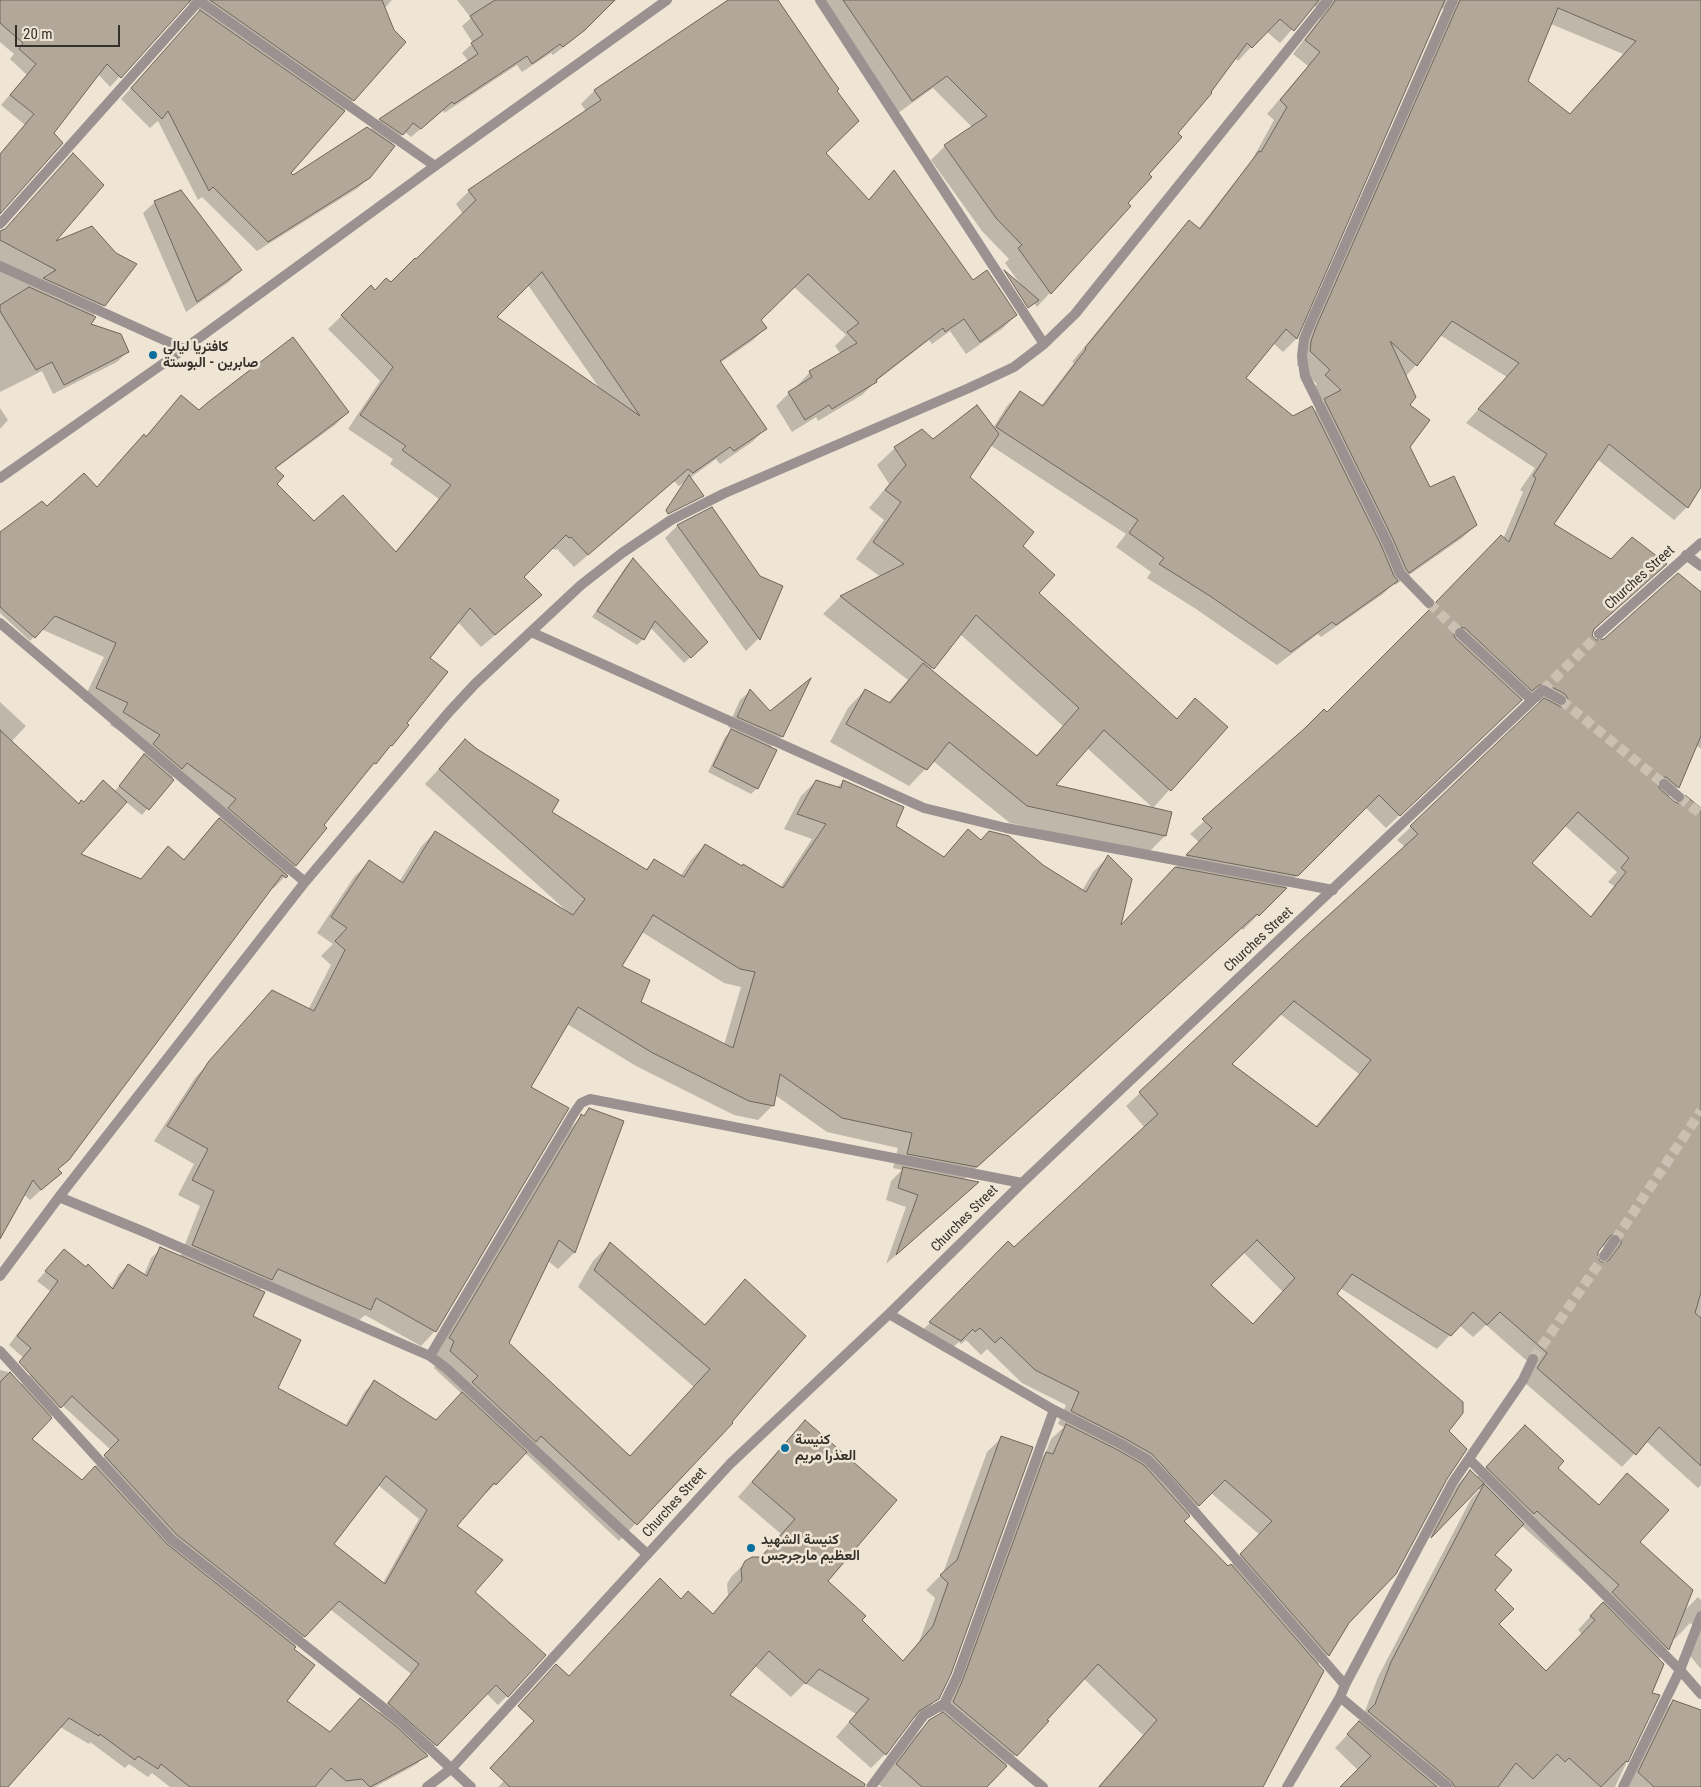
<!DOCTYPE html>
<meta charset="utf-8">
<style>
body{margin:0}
#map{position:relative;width:1701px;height:1787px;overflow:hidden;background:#efe5d5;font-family:"Roboto Condensed",sans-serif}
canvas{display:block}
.scale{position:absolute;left:15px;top:25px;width:105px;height:22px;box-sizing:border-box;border:2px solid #34302a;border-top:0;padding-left:6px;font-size:15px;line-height:18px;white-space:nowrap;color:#34302a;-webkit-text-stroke:4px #efe5d5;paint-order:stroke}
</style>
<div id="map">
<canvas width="1701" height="1787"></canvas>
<div class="scale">20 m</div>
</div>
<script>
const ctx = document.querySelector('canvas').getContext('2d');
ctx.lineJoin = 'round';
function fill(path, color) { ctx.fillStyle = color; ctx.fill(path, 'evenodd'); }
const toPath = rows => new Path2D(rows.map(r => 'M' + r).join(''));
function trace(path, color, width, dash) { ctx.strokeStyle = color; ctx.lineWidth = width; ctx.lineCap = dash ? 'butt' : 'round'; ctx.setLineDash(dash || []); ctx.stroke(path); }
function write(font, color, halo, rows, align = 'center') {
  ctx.font = font + ' "Roboto Condensed",Vazirmatn,sans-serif'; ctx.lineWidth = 5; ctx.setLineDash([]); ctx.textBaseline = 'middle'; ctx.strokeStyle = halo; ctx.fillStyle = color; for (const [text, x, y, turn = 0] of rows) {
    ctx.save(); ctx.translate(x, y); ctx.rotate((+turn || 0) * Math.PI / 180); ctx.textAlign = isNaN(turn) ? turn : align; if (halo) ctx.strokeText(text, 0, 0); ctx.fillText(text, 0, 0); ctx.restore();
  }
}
const shadow = toPath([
 [0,0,392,0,384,9,353,100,289,173,292,176,370,130,380,120,469,62,462,53,473,43,462,26,471,18,457,0,616,0,574,39,553,55,551,53,522,72,517,65,444,113,443,110,411,137,405,132,391,145,369,177,358,188,257,251,202,197,198,200,158,121,150,128,121,99,201,11,188,3,110,87,98,74,52,133,0,212,0,154,25,125,1,105,27,75,10,59,14,54,0,42],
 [731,0,778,0,838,89,835,91,824,153,868,200,894,172,973,282,1016,315,1002,329,966,354,950,331,932,344,929,340,875,382,862,395,818,421,816,417,792,432,776,406,789,393,798,388,797,386,810,372,841,354,835,346,846,335,794,287,760,320,765,328,752,341,720,363,765,429,752,442,720,464,716,459,679,486,674,481,574,567,557,549,555,550,552,548,523,577,527,608,481,647,457,621,428,658,406,723,391,745,364,774,322,825,296,865,274,888,271,887,57,1169,60,1173,30,1200,24,1194,0,1236,0,702,26,726,11,742,78,805,81,801,84,803,114,792,142,759,141,758,148,749,110,725,116,717,83,701,104,657,41,629,30,641,0,613,0,539,47,508,96,488,130,449,144,436,145,437,181,397,199,412,348,412,335,425,275,469,275,484,314,522,395,552,439,499,390,464,393,459,348,429,380,381,328,329,371,287,375,291,391,284,416,261,463,214,456,204,469,191,586,111,581,104,594,91],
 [528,285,600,389,495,317],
 [174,776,224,812,183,860,168,848,140,880,79,854,125,801,142,815],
 [817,0,1701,0,1701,485,1687,507,1674,520,1597,459,1552,524,1638,588,1592,632,1592,639,1600,642,1699,592,1701,589,1701,749,1696,745,1678,787,1668,797,1677,805,1685,796,1701,809,1701,1485,1698,1488,1646,1441,1622,1467,1524,1382,1534,1367,1486,1325,1473,1337,1459,1325,1437,1349,1340,1288,1336,1295,1447,1431,1348,1622,1328,1655,1317,1665,1262,1787,1098,1787,1143,1735,1083,1678,1046,1720,1047,1721,986,1787,882,1787,878,1784,910,1741,929,1721,939,1716,949,1695,1032,1468,1045,1454,1051,1439,1064,1427,1058,1424,1066,1405,1022,1383,987,1349,981,1355,966,1340,961,1344,959,1342,946,1353,917,1336,1008,1243,1014,1249,1145,1128,1126,1106,1298,944,1405,847,1397,840,1541,703,1529,696,1518,703,1386,828,1365,807,1243,930,1241,928,963,1180,977,1183,886,1264,906,1207,886,1200,891,1181,902,1170,893,1168,898,1148,827,1132,775,1095,773,1105,758,1120,734,1115,636,1066,567,1024,529,1088,435,1331,421,1346,365,1315,355,1324,265,1284,259,1291,251,1316,277,1388,345,1426,365,1391,374,1382,436,1422,462,1394,434,1368,439,1358,433,1355,565,1133,589,1110,622,1122,574,1253,558,1269,548,1261,507,1344,629,1457,694,1387,578,1287,593,1261,610,1244,704,1325,745,1281,746,1403,731,1423,619,1541,524,1452,495,1484,486,1493,485,1492,455,1526,474,1593,507,1696,498,1705,486,1693,417,1764,375,1787,170,1787,152,1773,148,1777,129,1764,125,1768,90,1742,89,1744,60,1727,11,1781,12,1783,8,1787,0,1787,0,1370,8,1372,20,1385,30,1375,45,1377,9,1345,50,1291,37,1281,64,1251,111,1288,119,1274,128,1265,144,1275,151,1258,161,1249,180,1257,200,1206,178,1195,194,1164,154,1141,195,1078,272,991,308,1010,331,965,321,956,333,944,317,933,354,877,369,862,399,882,421,847,435,832,569,913,425,784,465,741,551,813,645,870,654,861,680,877,691,860,705,845,780,888,812,839,784,829,801,796,816,781,836,788,844,781,894,826,943,858,968,830,981,841,1042,866,1082,891,1093,872,1108,857,1119,928,1199,842,1190,834,1304,730,1324,718,1487,550,1503,539,1523,492,1520,490,1535,468,1466,423,1507,377,1440,335,1416,365,1405,377,1409,405,1409,447,1429,489,1476,525,1462,538,1395,585,1394,583,1383,594,1321,637,1318,634,1277,665,1196,609,1147,578,1151,572,1116,547,1126,534,990,445,968,477,1021,546,1037,593,1176,719,1195,700,1226,727,1153,808,1087,748,1053,786,1165,836,1148,853,1010,823,933,761,909,786,830,742,848,708,865,690,888,703,908,680,823,614,840,597,881,577,856,559,884,520,869,508,889,484,877,465,895,448,993,428,1007,406,1020,392,1041,406,1074,363,1072,362,1176,235,1189,221,1198,229,1252,160,1274,120,1267,114,1308,66,1293,54,1320,19,1321,11,1315,6,1312,7,1280,43,1266,31,1238,61,1235,58,1176,133,1126,203,1129,206,1037,307,1005,263,1009,259,982,231,931,160,945,146,972,127,933,88,898,113],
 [1441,8,1446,10,1298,355,1297,365,1317,384,1312,389,1324,401,1314,412,1293,417,1244,378,1273,343,1283,352,1296,339],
 [1551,24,1623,54,1569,115,1526,82],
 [960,634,1063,726,1036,756,930,671],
 [1564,825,1617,872,1608,882,1614,886,1590,917,1530,863],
 [642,932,724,983,741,987,724,1045,639,1003,621,966],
 [1280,1014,1359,1074,1315,1127,1230,1064],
 [1602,1246,1608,1250,1608,1258,1604,1263,1599,1263,1596,1256],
 [1243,1252,1283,1292,1252,1325,1209,1285],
 [62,1405,111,1450,81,1481,30,1439],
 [378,1485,419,1519,383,1583,333,1544],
 [1211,1493,1260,1535,1228,1568,1183,1521],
 [330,1609,411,1674,378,1714,360,1699,330,1733,285,1701,294,1647],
 [155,202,240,270,229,282,186,312,143,213],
 [0,231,52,244,104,305,92,317,89,325,127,352,117,362,53,394,42,371,0,392],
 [0,408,8,420,0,429],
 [711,509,760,577,781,587,758,639,746,651,665,538,677,526],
 [633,559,707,642,684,663,650,627,643,639,637,645,592,617,627,565],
 [807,683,782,736,770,748,757,788,751,794,708,772,725,737,733,729,728,727,740,700,750,691,770,713],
 [791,1436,826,1581,860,1620,902,1662,919,1642,935,1598,926,1590,943,1573,987,1452,1001,1438,938,1698,923,1713,910,1721,885,1754,871,1768,836,1737,856,1714,805,1683,791,1697,755,1666,728,1696,848,1787,498,1787,508,1777,520,1736,519,1735,563,1691,681,1600,712,1615,728,1595,727,1584,731,1577,746,1562,760,1558,781,1534,738,1497],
 [1510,1442,1556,1468,1598,1506,1627,1475,1639,1542,1668,1649,1658,1659,1651,1693,1658,1696,1615,1787,1342,1787,1358,1770,1335,1748,1362,1719,1378,1677,1471,1499,1480,1490,1478,1488,1423,1544,1458,1484,1470,1471,1476,1478],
 [1521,1525,1605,1600,1578,1630,1582,1634,1546,1672,1497,1624,1493,1590,1494,1555],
 [1698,1597,1701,1600,1701,1669,1687,1652,1693,1625,1690,1623,1675,1639,1671,1634,1685,1610],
 [1673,1701,1701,1711,1701,1787,1625,1787,1660,1715]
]);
const building = toPath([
 [0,0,191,0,121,78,107,64,54,133,63,143,0,214,0,154,34,114,10,95,36,64,19,49,23,43,0,23,0,0],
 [210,0,382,0,394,30,406,42,354,101,210,0],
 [495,0,615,0,585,30,563,47,560,44,532,64,527,56,454,104,452,102,421,129,413,123,403,135,379,119,478,54,471,43,483,35,470,16,495,0],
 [728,0,778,0,831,78,839,89,837,91,859,121,826,153,869,200,894,170,973,280,987,270,1017,315,980,342,964,319,945,332,943,328,876,380,877,382,832,409,829,405,805,420,788,392,812,377,809,371,857,343,847,332,859,323,808,274,761,320,767,328,720,361,767,429,734,451,730,447,693,473,688,469,588,555,571,537,569,538,566,535,524,577,542,595,495,635,470,608,430,658,448,672,407,723,409,725,392,746,391,745,376,764,374,763,324,825,327,828,296,866,228,808,236,799,187,763,182,769,153,744,160,735,123,712,128,703,96,688,116,643,55,616,35,638,0,607,0,532,42,501,47,506,84,473,97,487,144,434,146,437,181,395,199,410,207,403,293,337,349,412,275,468,284,476,277,484,314,521,343,495,396,552,451,485,402,450,406,446,360,415,393,367,341,315,371,285,375,290,386,278,391,282,415,258,416,259,476,200,468,190,601,100,594,90,728,0],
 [542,272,640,416,497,317,542,272],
 [843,0,1319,0,1294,31,1280,19,1252,48,1247,43,1211,92,1212,93,1178,133,1182,137,1149,174,1152,177,1128,203,1131,206,1051,294,1018,248,1022,245,996,218,944,145,987,116,947,76,912,101,843,0],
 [1335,0,1445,0,1297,339,1286,329,1246,378,1293,416,1312,406,1381,545,1394,576,1398,581,1336,625,1332,622,1291,652,1210,596,1159,564,1164,558,1129,533,1138,520,996,427,1020,391,1043,406,1086,349,1085,348,1189,220,1200,229,1259,151,1261,152,1287,107,1280,100,1320,52,1305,40,1333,4,1335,0],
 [1460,0,1701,0,1701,487,1688,508,1609,444,1554,524,1611,559,1632,537,1667,564,1594,629,1592,635,1596,640,1604,639,1678,573,1701,592,1701,736,1679,788,1666,777,1661,778,1657,783,1660,789,1675,802,1681,804,1684,802,1685,795,1701,808,1701,1292,1695,1313,1701,1318,1701,1466,1659,1427,1636,1455,1537,1368,1547,1353,1500,1312,1487,1325,1473,1312,1451,1336,1352,1274,1337,1294,1463,1402,1463,1413,1449,1431,1467,1449,1447,1479,1396,1574,1349,1623,1329,1656,1240,1554,1272,1521,1225,1480,1199,1506,1152,1454,1124,1438,1071,1411,1079,1392,1035,1370,1001,1337,995,1343,980,1328,975,1332,973,1329,961,1341,929,1322,1008,1241,1014,1247,1158,1114,1139,1092,1298,943,1418,834,1410,826,1544,698,1561,707,1567,703,1568,699,1565,694,1546,684,1539,685,1532,691,1465,628,1458,627,1453,632,1455,638,1522,700,1400,816,1379,795,1298,876,1186,855,1212,828,1202,819,1305,728,1324,709,1327,712,1429,610,1434,608,1436,602,1501,535,1509,542,1536,478,1533,476,1547,454,1478,409,1519,363,1452,321,1417,366,1390,341,1416,397,1410,405,1430,420,1410,447,1430,487,1454,476,1477,525,1409,573,1406,569,1393,539,1324,399,1341,390,1325,375,1330,370,1310,351,1311,341,1316,327,1460,0],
 [1558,8,1636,41,1570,114,1528,81,1558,8],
 [1578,812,1629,858,1621,868,1626,872,1591,917,1532,863,1578,812],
 [1294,1001,1371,1060,1317,1127,1232,1064,1294,1001],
 [1616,1233,1621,1238,1621,1244,1609,1260,1606,1262,1601,1262,1598,1258,1598,1252,1610,1236,1616,1233],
 [1257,1240,1295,1278,1253,1324,1211,1285,1257,1240],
 [200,10,345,111,291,173,293,175,367,127,395,146,370,178,268,242,213,187,209,191,168,111,162,119,131,88,200,10],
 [73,153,104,185,56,241,92,226,116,253,137,264,105,306,43,278,56,270,0,240,0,231,5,229,73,153],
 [181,190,242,270,197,302,154,201,181,190],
 [1004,270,1039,300,1028,308,1004,270],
 [29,287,96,317,91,324,121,334,129,352,64,385,52,362,36,370,0,311,0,305,29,287],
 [977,405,999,434,970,477,1034,532,1023,546,1055,575,1039,593,1177,719,1195,698,1228,727,1171,791,1104,730,1056,785,1172,812,1166,836,1027,806,949,742,927,770,846,724,865,689,890,703,923,663,1037,756,1079,708,976,615,934,669,840,596,904,564,873,542,901,502,885,490,906,465,894,447,922,429,933,439,977,405],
 [689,475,704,496,668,514,666,510,689,475],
 [712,507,760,576,783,586,760,640,677,525,712,507],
 [633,558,708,642,691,658,655,621,644,640,597,611,633,558],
 [811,678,783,737,737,717,750,689,770,711,811,678],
 [731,729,777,750,758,789,713,766,731,729],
 [0,730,79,804,81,800,84,802,103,780,127,802,81,854,141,879,168,846,184,860,219,818,288,876,286,878,282,875,69,1160,58,1169,62,1173,41,1190,33,1180,0,1239,0,730],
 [465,739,477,749,559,800,552,812,647,870,654,859,684,877,705,844,742,866,743,864,783,888,826,824,797,814,816,780,841,788,843,780,904,807,896,826,944,857,968,829,981,840,989,831,1009,836,1043,865,1086,892,1108,855,1132,879,1121,925,1175,867,1287,888,1259,916,1257,914,977,1167,907,1154,912,1133,842,1118,780,1074,774,1106,749,1101,651,1052,578,1007,531,1087,569,1108,436,1332,376,1298,371,1310,278,1269,272,1280,192,1245,214,1191,192,1180,208,1149,167,1126,209,1061,272,990,314,1011,345,950,335,941,347,928,331,917,369,860,403,883,435,831,573,915,585,899,439,769,465,739],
 [653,915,740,969,755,972,733,1048,641,1002,650,980,622,966,653,915],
 [144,754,174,780,149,810,119,786,144,754],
 [589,1108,624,1121,575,1253,559,1240,509,1343,630,1456,710,1369,594,1270,610,1242,705,1325,745,1279,806,1336,747,1404,732,1422,733,1423,637,1525,541,1436,536,1442,472,1382,478,1376,450,1351,454,1341,449,1338,580,1117,581,1114,584,1116,589,1108],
 [903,1167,979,1182,896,1255,918,1195,898,1188,903,1167],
 [160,1247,265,1292,253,1316,301,1340,278,1388,347,1426,374,1380,436,1420,462,1392,527,1452,496,1485,494,1483,457,1526,503,1560,475,1592,546,1655,508,1697,496,1685,437,1746,388,1703,419,1664,339,1601,305,1637,176,1534,104,1455,119,1440,72,1396,61,1408,19,1362,31,1348,17,1336,58,1281,45,1271,64,1249,86,1267,88,1264,113,1289,128,1264,147,1276,160,1247],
 [386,1476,427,1510,385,1584,334,1544,386,1476],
 [10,1372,52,1418,32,1439,82,1480,95,1466,167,1544,296,1647,294,1649,315,1665,287,1701,330,1732,360,1698,396,1726,428,1756,370,1787,362,1779,346,1781,331,1768,315,1787,190,1787,161,1764,158,1769,138,1756,135,1760,100,1734,99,1736,69,1718,8,1787,0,1787,0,1382,10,1372],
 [805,1420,897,1500,828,1581,866,1616,862,1620,903,1661,933,1626,948,1583,940,1575,957,1560,1001,1436,1033,1447,951,1674,939,1699,919,1711,886,1755,849,1722,869,1699,819,1669,806,1684,769,1651,730,1695,865,1784,864,1787,510,1787,490,1768,534,1721,518,1706,556,1664,569,1676,660,1578,681,1599,688,1591,713,1614,742,1580,741,1569,745,1561,752,1557,761,1557,795,1519,752,1482,805,1420],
 [1066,1424,1118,1450,1144,1465,1190,1516,1184,1521,1228,1566,1231,1564,1324,1671,1263,1787,1099,1787,1157,1720,1098,1664,1047,1720,1049,1721,1017,1756,953,1702,963,1679,1046,1452,1053,1454,1066,1424],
 [1525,1425,1564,1461,1558,1468,1599,1505,1627,1473,1669,1510,1640,1542,1693,1590,1669,1650,1612,1592,1619,1585,1537,1511,1534,1514,1486,1467,1525,1425],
 [1470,1470,1484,1483,1431,1538,1459,1486,1470,1470],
 [1484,1484,1524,1524,1495,1555,1512,1570,1495,1590,1514,1609,1499,1624,1546,1671,1595,1620,1590,1616,1603,1602,1664,1664,1652,1693,1660,1695,1628,1762,1626,1761,1601,1787,1569,1758,1565,1762,1557,1754,1533,1779,1516,1763,1498,1787,1455,1787,1452,1782,1368,1711,1375,1704,1391,1662,1484,1484],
 [1673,1700,1701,1710,1701,1787,1654,1787,1638,1772,1673,1700],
 [943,1712,1007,1766,987,1787,922,1787,896,1764,929,1720,943,1712],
 [1359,1721,1437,1787,1340,1787,1371,1756,1347,1734,1359,1721]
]);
const minorTunnel = toPath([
 [1429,603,1460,633],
 [1543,690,1599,634],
 [1561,700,1664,784],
 [1679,797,1701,814],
 [1615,1240,1701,1111],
 [1533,1359,1604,1256]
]);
const minor = toPath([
 [198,0,435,166],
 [820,0,1044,344],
 [0,224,199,1],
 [0,266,184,349],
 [1686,555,1701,566],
 [1429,603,1400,573,1387,542,1305,376,1302,356,1304,339,1310,324,1453,0],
 [0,623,305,882],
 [531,632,924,808,1006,828,1333,890],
 [1460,633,1532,700],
 [1599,634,1701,543],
 [1664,784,1679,797],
 [59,1197,142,1231,430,1356,446,1368,647,1554],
 [1604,1256,1615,1240],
 [0,1276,59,1197,305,882,449,712,475,684,581,585,622,553,671,520,725,493,969,388,1014,367,1044,344,1075,314,1328,0],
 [889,1314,1054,1410,1121,1444,1148,1460,1170,1483,1345,1685],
 [0,1351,171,1539,400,1721,471,1787],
 [430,1356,574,1113,581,1103,590,1099,1022,1183],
 [1469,1459,1680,1670,1701,1694],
 [1340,1697,1448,1787],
 [944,1704,1043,1787],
 [427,1787,452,1768,730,1464,889,1314,1022,1183,1543,690,1561,700],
 [871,1787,924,1715,944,1704,957,1677,1054,1410],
 [1287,1787,1340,1697,1345,1685,1453,1482,1523,1380,1533,1359],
 [1623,1787,1680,1670,1701,1616]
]);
const tertiary = toPath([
 [0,478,184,349,435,166,667,0]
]);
const markers = [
 [153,355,5,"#086f9c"],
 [785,1448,5,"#086f9c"],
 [751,1548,5,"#086f9c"]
];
const poiNames = [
 ["كافتريا ليالي",163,347],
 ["صابرين - البوستة",163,363],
 ["كنيسة",795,1440],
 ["العذرا مريم",795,1456],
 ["كنيسة الشهيد",761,1540],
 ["العظيم مارجرجس",761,1556]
];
const streetNames = [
 ["Churches Street",1640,578,-42],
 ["Churches Street",1259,940,-43],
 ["Churches Street",965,1219,-45],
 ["Churches Street",675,1503,-48]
];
fill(shadow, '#0003');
fill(building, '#b2a89a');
trace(building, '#6e6558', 1);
trace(minorTunnel, '#cac1b3', 10, [10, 5]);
trace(minor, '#9a9190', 10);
trace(tertiary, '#9a9190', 10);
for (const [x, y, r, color] of markers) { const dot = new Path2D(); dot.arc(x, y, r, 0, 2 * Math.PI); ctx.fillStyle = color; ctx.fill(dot); trace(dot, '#efe5d5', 2); }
write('bold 14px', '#34302a', '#efe5d5', poiNames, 'left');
write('14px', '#34302a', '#efe5d5', streetNames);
</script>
